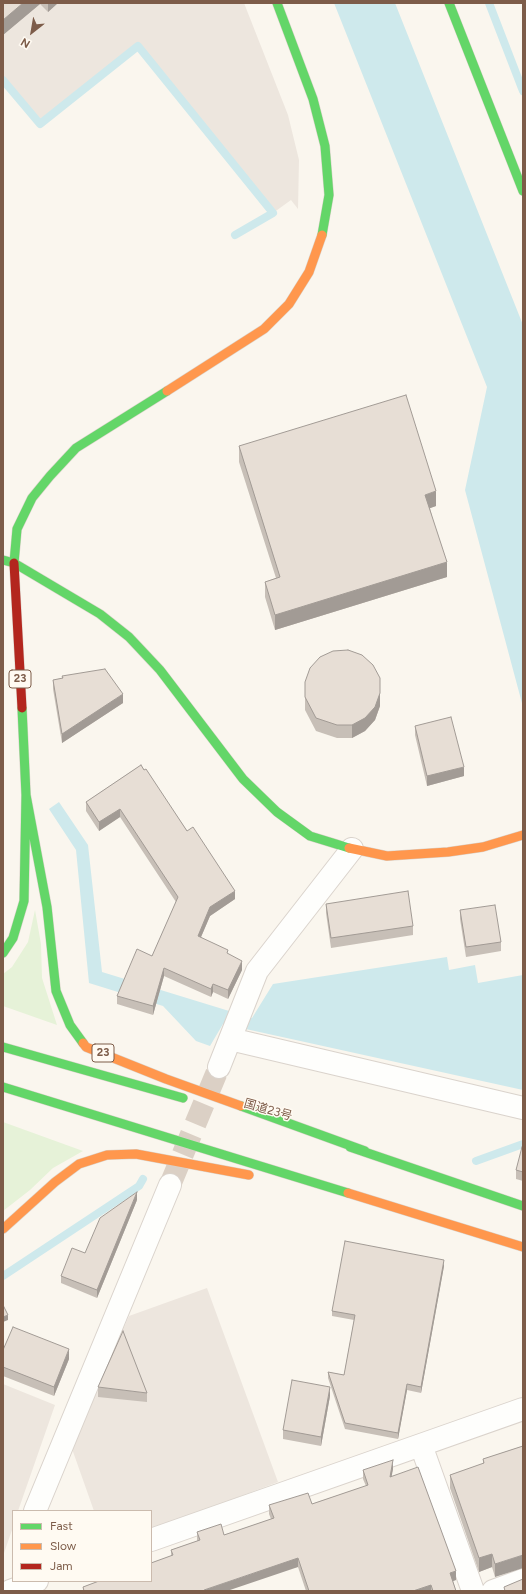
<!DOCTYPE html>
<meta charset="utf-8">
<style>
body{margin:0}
#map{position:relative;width:526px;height:1594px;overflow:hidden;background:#faf6ee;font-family:Figtree,sans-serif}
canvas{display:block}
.frame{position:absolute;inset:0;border:4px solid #7d5c49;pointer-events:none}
.legend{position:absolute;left:12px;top:1510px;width:140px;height:72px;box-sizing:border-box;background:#fffaf2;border:1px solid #cbbbae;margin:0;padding:5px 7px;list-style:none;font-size:12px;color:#7d5c49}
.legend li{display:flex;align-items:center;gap:8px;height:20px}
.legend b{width:20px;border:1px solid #cbbbae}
.north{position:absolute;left:12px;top:12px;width:40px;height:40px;-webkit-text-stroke:3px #fffaf2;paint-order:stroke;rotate:211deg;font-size:11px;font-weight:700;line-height:16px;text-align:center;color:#7d5c49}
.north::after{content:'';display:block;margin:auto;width:14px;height:18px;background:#7d5c49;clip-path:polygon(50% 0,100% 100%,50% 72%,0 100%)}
</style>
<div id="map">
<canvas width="526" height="1594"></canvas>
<div class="frame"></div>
<ul class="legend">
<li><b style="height:5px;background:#63d668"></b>Fast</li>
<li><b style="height:5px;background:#ff974d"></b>Slow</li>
<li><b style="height:5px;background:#b3261e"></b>Jam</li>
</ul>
<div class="north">N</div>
</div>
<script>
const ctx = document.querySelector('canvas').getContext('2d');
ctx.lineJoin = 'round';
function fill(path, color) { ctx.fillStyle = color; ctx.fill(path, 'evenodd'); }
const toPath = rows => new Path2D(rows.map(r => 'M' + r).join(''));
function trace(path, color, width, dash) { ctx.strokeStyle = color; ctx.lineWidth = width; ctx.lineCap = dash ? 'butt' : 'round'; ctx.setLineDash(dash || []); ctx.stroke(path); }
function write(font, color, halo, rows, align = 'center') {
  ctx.font = font + ' Figtree,"Noto Sans JP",sans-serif'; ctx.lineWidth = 3; ctx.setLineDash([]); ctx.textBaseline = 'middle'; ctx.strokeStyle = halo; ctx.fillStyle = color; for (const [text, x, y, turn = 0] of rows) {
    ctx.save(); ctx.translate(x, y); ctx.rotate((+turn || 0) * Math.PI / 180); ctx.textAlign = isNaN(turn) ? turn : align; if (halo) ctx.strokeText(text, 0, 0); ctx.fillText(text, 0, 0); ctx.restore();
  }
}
const industrial = toPath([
 [3,3,244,3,288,115,299,160,298,209,291,200,273,213,138,46,40,124,3,80],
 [207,1288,278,1482,151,1530,151,1511,94,1511,71,1446,129,1316],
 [3,1384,55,1405,18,1511,13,1511,13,1527,3,1556]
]);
const green = toPath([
 [35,910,41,944,42,978,57,1025,3,1006,3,974,12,967,28,942],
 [3,1122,83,1151,53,1168,30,1190,3,1211]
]);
const water = toPath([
 [334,3,395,3,523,325,523,707,465,490,487,387],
 [59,802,88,845,102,972,252,1018,273,984,447,957,449,970,475,965,478,983,523,975,523,1090,223,1024,210,1046,196,1041,163,1006,89,983,76,850,49,809]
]);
const stream = toPath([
 [489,3,523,91],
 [3,80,40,124,138,46,273,213,235,235],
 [476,1161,523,1144],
 [3,1276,139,1186,143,1179]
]);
const streetTunnel = toPath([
 [170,1185,219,1067]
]);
const street = toPath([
 [230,1039,523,1108],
 [219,1067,257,971,352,849],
 [421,1445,473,1591],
 [35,1511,170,1185],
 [151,1540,523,1409],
 [10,1591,37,1581],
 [493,1591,523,1580]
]);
const fast = toPath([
 [277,3,313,99,325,146,329,195,322,235],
 [449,3,523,191],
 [3,560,14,563,100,614,129,637,160,670,243,779,277,812,310,836,349,848],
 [14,563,17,529,32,498,50,476,76,448,167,391],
 [26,795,47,907,56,991,70,1025,83,1043],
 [3,953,13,938,24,901,26,795,22,708],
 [3,1047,183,1098],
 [3,1087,348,1193],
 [241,1106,365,1151],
 [350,1147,523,1206]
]);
const slow = toPath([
 [167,391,264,329,289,304,309,272,322,235],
 [349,848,387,856,448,852,483,847,523,835],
 [83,1043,86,1047,166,1079,241,1106],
 [348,1193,523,1247],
 [3,1229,55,1182,79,1164,107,1155,136,1154,249,1175]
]);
const jam = toPath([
 [14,563,22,708]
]);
const wall = toPath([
 [3,3,58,3,48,12,40,4,3,35],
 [239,446,436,506,430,508,447,577,275,630,265,597,265,582,276,578,239,462],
 [62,676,123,703,62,743,53,689,53,680,62,678],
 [305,682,380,706,375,720,365,731,352,738,337,738,316,731,305,710],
 [415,726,464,776,427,786,415,735],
 [141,765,235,899,210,916,201,937,228,954,242,970,228,999,213,992,211,997,164,976,153,1015,117,1004,117,996,152,956,176,902,120,817,99,831,86,811,86,802],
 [326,904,413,926,413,935,331,948,326,913],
 [460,910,501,942,501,951,466,957,460,919],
 [523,1147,523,1181,516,1179,516,1170],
 [137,1200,97,1298,61,1283,61,1276,85,1253],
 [444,1266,421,1393,407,1390,398,1439,345,1429,328,1378,328,1372,344,1375,354,1320,332,1316,332,1311],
 [3,1350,69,1359,54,1396,3,1376],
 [98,1387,147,1393,147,1402,98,1397],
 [330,1396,321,1446,283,1439,283,1430],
 [523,1446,495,1577,492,1567,479,1572,450,1488,450,1475,483,1464,483,1459],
 [393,1469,391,1476,456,1580,453,1581,456,1591,306,1591,298,1567,83,1591,83,1587,171,1556,171,1550,197,1541,197,1532,224,1535,271,1519,269,1514,269,1505,312,1504,366,1486,363,1479,363,1470]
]);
const shadedWall = toPath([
 [23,3,40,3,40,4,3,35,3,20],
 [48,3,58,3,48,12],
 [436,491,436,506,425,510,425,495],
 [447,562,447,577,275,630,275,615],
 [380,693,380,706,375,720,365,731,352,738,352,725],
 [123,694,123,703,62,743,62,734],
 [464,767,464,776,427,786,427,776],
 [120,809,120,817,99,831,99,822],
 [235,891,235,899,210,916,198,944,198,936,210,907],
 [242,961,242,970,228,999,228,990],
 [164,968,164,976,153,1015,153,1006],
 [213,984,213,992,211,997,211,989],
 [137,1192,137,1200,97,1298,97,1290],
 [444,1260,444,1266,421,1393,421,1387],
 [8,1315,8,1320,3,1322,3,1317],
 [69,1349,69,1359,54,1396,54,1387],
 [407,1384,407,1390,398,1439,398,1433],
 [330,1387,330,1396,321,1446,321,1437],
 [393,1460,393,1469,390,1486,390,1477],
 [492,1554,492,1567,479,1572,479,1558],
 [523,1555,523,1568,495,1577,495,1564],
 [298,1558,298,1567,227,1591,204,1591,204,1590],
 [456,1571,456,1580,450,1582,450,1573],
 [431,1585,431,1591,413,1591]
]);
const building = toPath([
 [3,3,23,3,3,20,3,3],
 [406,395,436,491,425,495,447,562,275,615,265,582,280,577,239,446,406,395],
 [348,650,362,655,373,665,380,678,380,693,375,707,365,718,352,725,337,725,316,718,305,697,305,682,310,668,320,657,333,651,348,650],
 [105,669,123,694,62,734,53,680,63,678,62,676,105,669],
 [451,717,464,767,427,776,415,726,451,717],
 [141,765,144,770,146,769,187,831,193,827,235,891,210,907,198,936,228,950,227,953,242,961,228,990,213,984,211,989,164,968,153,1006,117,996,137,949,152,956,178,897,120,809,99,822,86,802,141,765],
 [408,891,413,926,331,938,326,904,408,891],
 [495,905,501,942,466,947,460,910,495,905],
 [522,1147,523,1147,523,1172,516,1170,522,1147],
 [137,1192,97,1290,61,1276,72,1248,85,1253,100,1218,137,1192],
 [345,1241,444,1260,421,1387,407,1384,398,1433,345,1423,328,1372,344,1375,355,1315,332,1311,345,1241],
 [3,1305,8,1315,3,1317,3,1305],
 [13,1327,69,1349,54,1387,3,1367,3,1350,13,1327],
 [123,1331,147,1393,98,1387,123,1331],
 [292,1380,330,1387,321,1437,283,1430,292,1380],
 [523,1446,523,1555,495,1564,492,1554,479,1558,450,1475,484,1463,483,1459,523,1446],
 [393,1460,390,1477,418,1467,456,1571,450,1573,456,1591,433,1591,431,1585,413,1591,309,1591,298,1558,204,1590,204,1591,83,1591,84,1591,83,1587,99,1581,151,1581,151,1563,173,1555,171,1550,200,1540,197,1532,221,1524,224,1535,274,1518,269,1505,308,1493,312,1504,368,1485,363,1470,393,1460],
 [523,1579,523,1591,505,1591,504,1587,523,1579]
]);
const shields = [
 [20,679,22],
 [103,1053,22]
];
const shieldNames = [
 ["23",20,679],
 ["23",103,1053]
];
const streetNames = [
 ["国道23号",268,1110,16]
];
fill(industrial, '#ede6de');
fill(green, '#e6f2d8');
fill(water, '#cee9ec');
trace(stream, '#cee9ec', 8);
trace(streetTunnel, '#dbd0c5', 22, [22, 11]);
trace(street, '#dad3cc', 24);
trace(fast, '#dad2ca', 10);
trace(slow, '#dad2ca', 10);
trace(jam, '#dad2ca', 10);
trace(street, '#fefefc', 22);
trace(fast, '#63d668', 9);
trace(slow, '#ff974d', 9);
trace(jam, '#b3261e', 9);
fill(wall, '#c7bfb7');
fill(shadedWall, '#a29b95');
fill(building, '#e7ded5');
trace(building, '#a29b95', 1);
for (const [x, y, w] of shields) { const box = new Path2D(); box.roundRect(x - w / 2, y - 9, w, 18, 3); ctx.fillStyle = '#fffaf2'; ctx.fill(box); trace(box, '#7d5c49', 1); }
write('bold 11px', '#7d5c49', null, shieldNames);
write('12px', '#7d5c49', '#fffaf2', streetNames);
</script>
